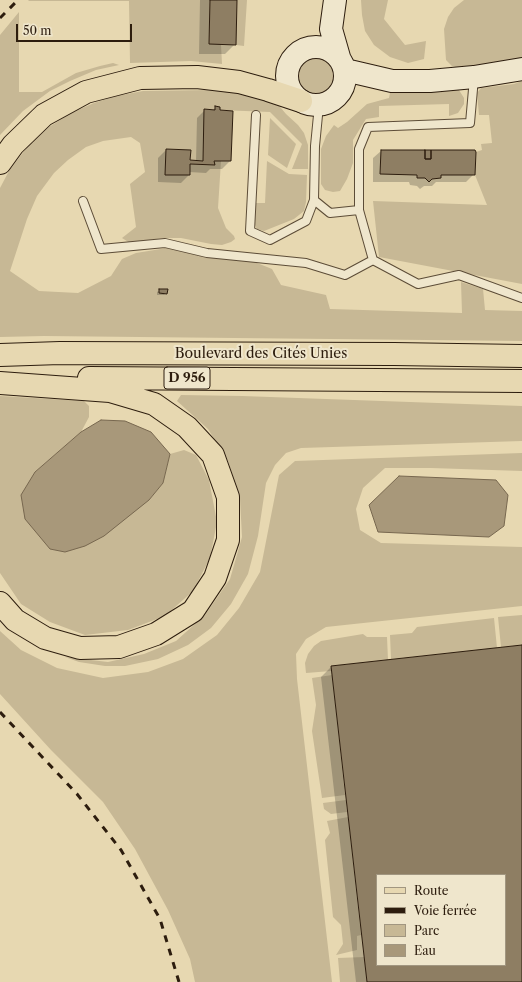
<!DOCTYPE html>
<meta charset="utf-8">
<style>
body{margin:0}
#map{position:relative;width:522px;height:982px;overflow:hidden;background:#e7d8b1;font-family:"Libre Caslon Text",serif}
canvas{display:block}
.legend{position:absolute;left:376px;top:874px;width:130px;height:92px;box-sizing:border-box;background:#efe6cc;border:1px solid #a19680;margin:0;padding:5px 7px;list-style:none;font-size:12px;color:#2d1d0e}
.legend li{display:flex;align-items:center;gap:8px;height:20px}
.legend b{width:20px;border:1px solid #a19680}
.scale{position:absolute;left:16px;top:24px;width:116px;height:18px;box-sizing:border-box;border:2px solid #2d1d0e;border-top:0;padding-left:5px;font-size:12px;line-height:14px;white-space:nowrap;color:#2d1d0e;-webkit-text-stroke:3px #efe6cc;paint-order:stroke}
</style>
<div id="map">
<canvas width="522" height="982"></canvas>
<ul class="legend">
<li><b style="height:5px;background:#e7d8b1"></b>Route</li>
<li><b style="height:5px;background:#2d1d0e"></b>Voie ferrée</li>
<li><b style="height:11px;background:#c7b895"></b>Parc</li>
<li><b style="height:11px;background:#a8987a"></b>Eau</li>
</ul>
<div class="scale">50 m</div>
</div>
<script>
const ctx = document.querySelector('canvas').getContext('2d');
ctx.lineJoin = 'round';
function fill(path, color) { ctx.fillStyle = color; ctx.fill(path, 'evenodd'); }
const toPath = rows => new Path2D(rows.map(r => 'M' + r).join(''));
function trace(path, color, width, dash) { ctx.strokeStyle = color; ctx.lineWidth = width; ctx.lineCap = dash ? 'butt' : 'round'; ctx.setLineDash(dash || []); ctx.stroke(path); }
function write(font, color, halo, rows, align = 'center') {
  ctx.font = font + ' "Libre Caslon Text",serif'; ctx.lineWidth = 4; ctx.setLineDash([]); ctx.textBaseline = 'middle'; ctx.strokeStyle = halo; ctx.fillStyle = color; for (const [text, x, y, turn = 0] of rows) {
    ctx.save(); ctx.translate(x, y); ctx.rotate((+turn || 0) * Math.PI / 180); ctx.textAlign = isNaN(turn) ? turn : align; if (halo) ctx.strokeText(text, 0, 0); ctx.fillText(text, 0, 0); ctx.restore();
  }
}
const green = toPath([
 [29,0,210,0,209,44,221,44,222,64,191,61,130,63,129,1,28,1],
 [237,0,247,0,244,46,236,45],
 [361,0,388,0,384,19,405,45,426,41,424,59,408,63,390,57,374,45,365,31,362,15],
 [464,0,522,0,522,59,459,68,452,66,446,60,444,29,448,17,454,8],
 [19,12,19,92,42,92,76,73,100,66,113,63,119,65,96,70,70,81,50,91,23,111,0,135,0,35],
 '293 78a24 24 0 1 1 48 0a24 24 0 1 1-48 0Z',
 [522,81,522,284,379,257,373,201,487,205,475,175,476,152,482,150,481,144,492,143,489,115,479,115,477,93,481,88,514,84],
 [216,84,276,102,286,114,298,125,304,133,308,145,308,169,292,169,302,144,270,112,220,110,220,107,216,106,215,110,205,109,203,161,190,160,190,150,166,149,166,175,190,175,190,164,214,165,214,161,221,161,218,208,226,228,234,236,235,239,231,242,222,245,211,244,181,238,163,238,130,243,122,238,136,227,130,184,145,172,140,143,131,137,103,141,86,147,68,160,54,173,37,196,27,219,10,271,39,291,78,293,111,276,122,259,136,253,167,248,214,257,252,261,272,269,281,285,326,295,330,309,462,313,461,282,483,289,485,310,522,311,522,341,44,336,0,337,0,188,9,171,28,146,49,127,71,113,94,103,116,96,143,91,211,90],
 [457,87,464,98,464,104,458,113,449,116,449,104,379,106,379,117,366,119,353,140,353,163,347,179,340,191,333,192,325,190,321,184,321,149,326,136,334,125,338,128,347,122,367,104,389,98,390,93],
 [270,118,296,144,287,168,268,155],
 [267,161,289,174,307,175,306,202,304,211,294,219,264,231,257,229,254,223,255,203,265,203],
 [181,395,242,396,522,406,522,441,301,448,286,453,275,465,266,483,258,536,248,574,231,604,211,628,188,645,158,659,125,666,105,666,79,662,65,657,108,662,144,654,176,641,205,615,230,579,242,537,240,499,228,461,208,429,177,401],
 [0,396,84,401,89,406,89,417,81,432,35,472,149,500,163,483,170,454,184,450,196,455,209,480,217,522,210,558,193,591,165,616,128,630,85,635,50,622,21,604,0,573],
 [522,453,522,471,431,468,385,468,363,488,356,509,360,530,381,543,522,547,522,606,326,627,306,639,296,654,297,679,332,982,195,982,190,959,168,910,135,849,103,802,51,750,0,694,0,631,21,650,57,668,103,678,148,672,183,659,217,635,239,608,260,572,279,475,295,461],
 [522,615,522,645,501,647,498,617],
 [494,618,497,648,391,659,390,635,412,633,417,627],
 [363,634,367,637,387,637,388,660,331,666,331,671,306,673,305,663,308,654,314,646,321,641],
 [332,675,345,795,322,798,312,731,316,705,312,678],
 [346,800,347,812,331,814,324,809,323,803],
 [348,817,361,935,357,936,357,950,336,955,343,944,341,925,333,917,325,840,330,833,327,821],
 [364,957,367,982,340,982,338,958]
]);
const water = toPath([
 [101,420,125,421,151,432,170,454,163,483,149,500,104,536,85,546,65,552,50,549,25,519,21,495,35,472,81,432,101,420],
 [399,476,496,480,508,495,504,526,489,537,378,532,369,505,399,476]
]);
const shadow = toPath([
 [200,0,236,0,235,44,225,54,199,54],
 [216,107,219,111,232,112,230,161,222,169,210,169,206,173,189,172,189,175,181,183,158,182,158,158,166,150,189,161,196,161,197,118,205,110,212,111],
 [381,151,474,174,466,182,436,182,432,186,424,186,420,189,417,186,410,185,409,182,373,182,373,158],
 [160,290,166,293,164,295,157,295,157,292],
 [522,646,522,982,356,982,321,677,331,667],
 [377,875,505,875,505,965,377,965]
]);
const building = toPath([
 [210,0,237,0,236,45,209,44,210,0],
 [215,106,220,107,220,110,233,111,231,161,214,161,215,165,190,164,190,175,165,175,166,149,191,150,190,160,203,161,204,109,215,110,215,106],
 [381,150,425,150,425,159,431,159,431,150,475,150,476,152,475,175,441,175,441,178,432,179,429,182,425,178,417,178,417,175,380,174,381,150],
 [425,150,431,150,431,159,425,159,425,150],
 [159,289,168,289,167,294,159,293,159,289],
 [522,645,522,982,367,982,331,666,522,645],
 [377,875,505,875,505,965,377,965,377,875]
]);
const lane = toPath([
 [474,78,470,123,368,127,359,149,359,210,373,260,418,284,459,275,522,298],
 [319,105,315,146,314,200,330,213,359,210],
 [256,115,250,231,270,240,306,221,314,200],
 [83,201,101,249,165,243,207,253,306,263,345,275,373,260]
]);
const secondary = toPath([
 [335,0,331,29,339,57],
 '287 76a29 29 0 1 1 58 0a29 29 0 1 1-58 0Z',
 [345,70,392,81,430,81,474,77,522,69]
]);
const primary = toPath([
 [0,355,60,353,394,354,522,356]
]);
const highway = toPath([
 [0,163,13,145,44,115,86,92,140,78,197,77,239,82,268,90,301,101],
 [89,378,522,381],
 [0,383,110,391,154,404,187,427,213,455,228,497,228,540,215,578,193,611,156,634,119,647,80,648,45,638,15,620,0,603]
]);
const rail = toPath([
 [0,18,18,0],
 [0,712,77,794,121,850,160,919,179,982]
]);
const shields = [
 [187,378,46]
];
const shieldNames = [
 ["D 956",187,378]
];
const streetNames = [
 ["Boulevard des Cités Unies",261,354]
];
fill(green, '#c7b895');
fill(water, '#a8987a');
trace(water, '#77674f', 1);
fill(shadow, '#0003');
fill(building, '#8e7e63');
trace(building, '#2d1d0e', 1);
trace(lane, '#5c4c37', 10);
trace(secondary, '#2d1d0e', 24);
trace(primary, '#2d1d0e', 24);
trace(highway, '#2d1d0e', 24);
trace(lane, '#efe6cc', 8);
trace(secondary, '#efe6cc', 22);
trace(primary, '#e7d8b1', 22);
trace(highway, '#e7d8b1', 22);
trace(rail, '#2d1d0e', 3, [7, 7]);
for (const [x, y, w] of shields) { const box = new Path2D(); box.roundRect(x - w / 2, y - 11, w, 22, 3); ctx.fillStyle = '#efe6cc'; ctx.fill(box); trace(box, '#2d1d0e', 1); }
write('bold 13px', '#2d1d0e', null, shieldNames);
write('14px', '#2d1d0e', '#efe6cc', streetNames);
</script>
